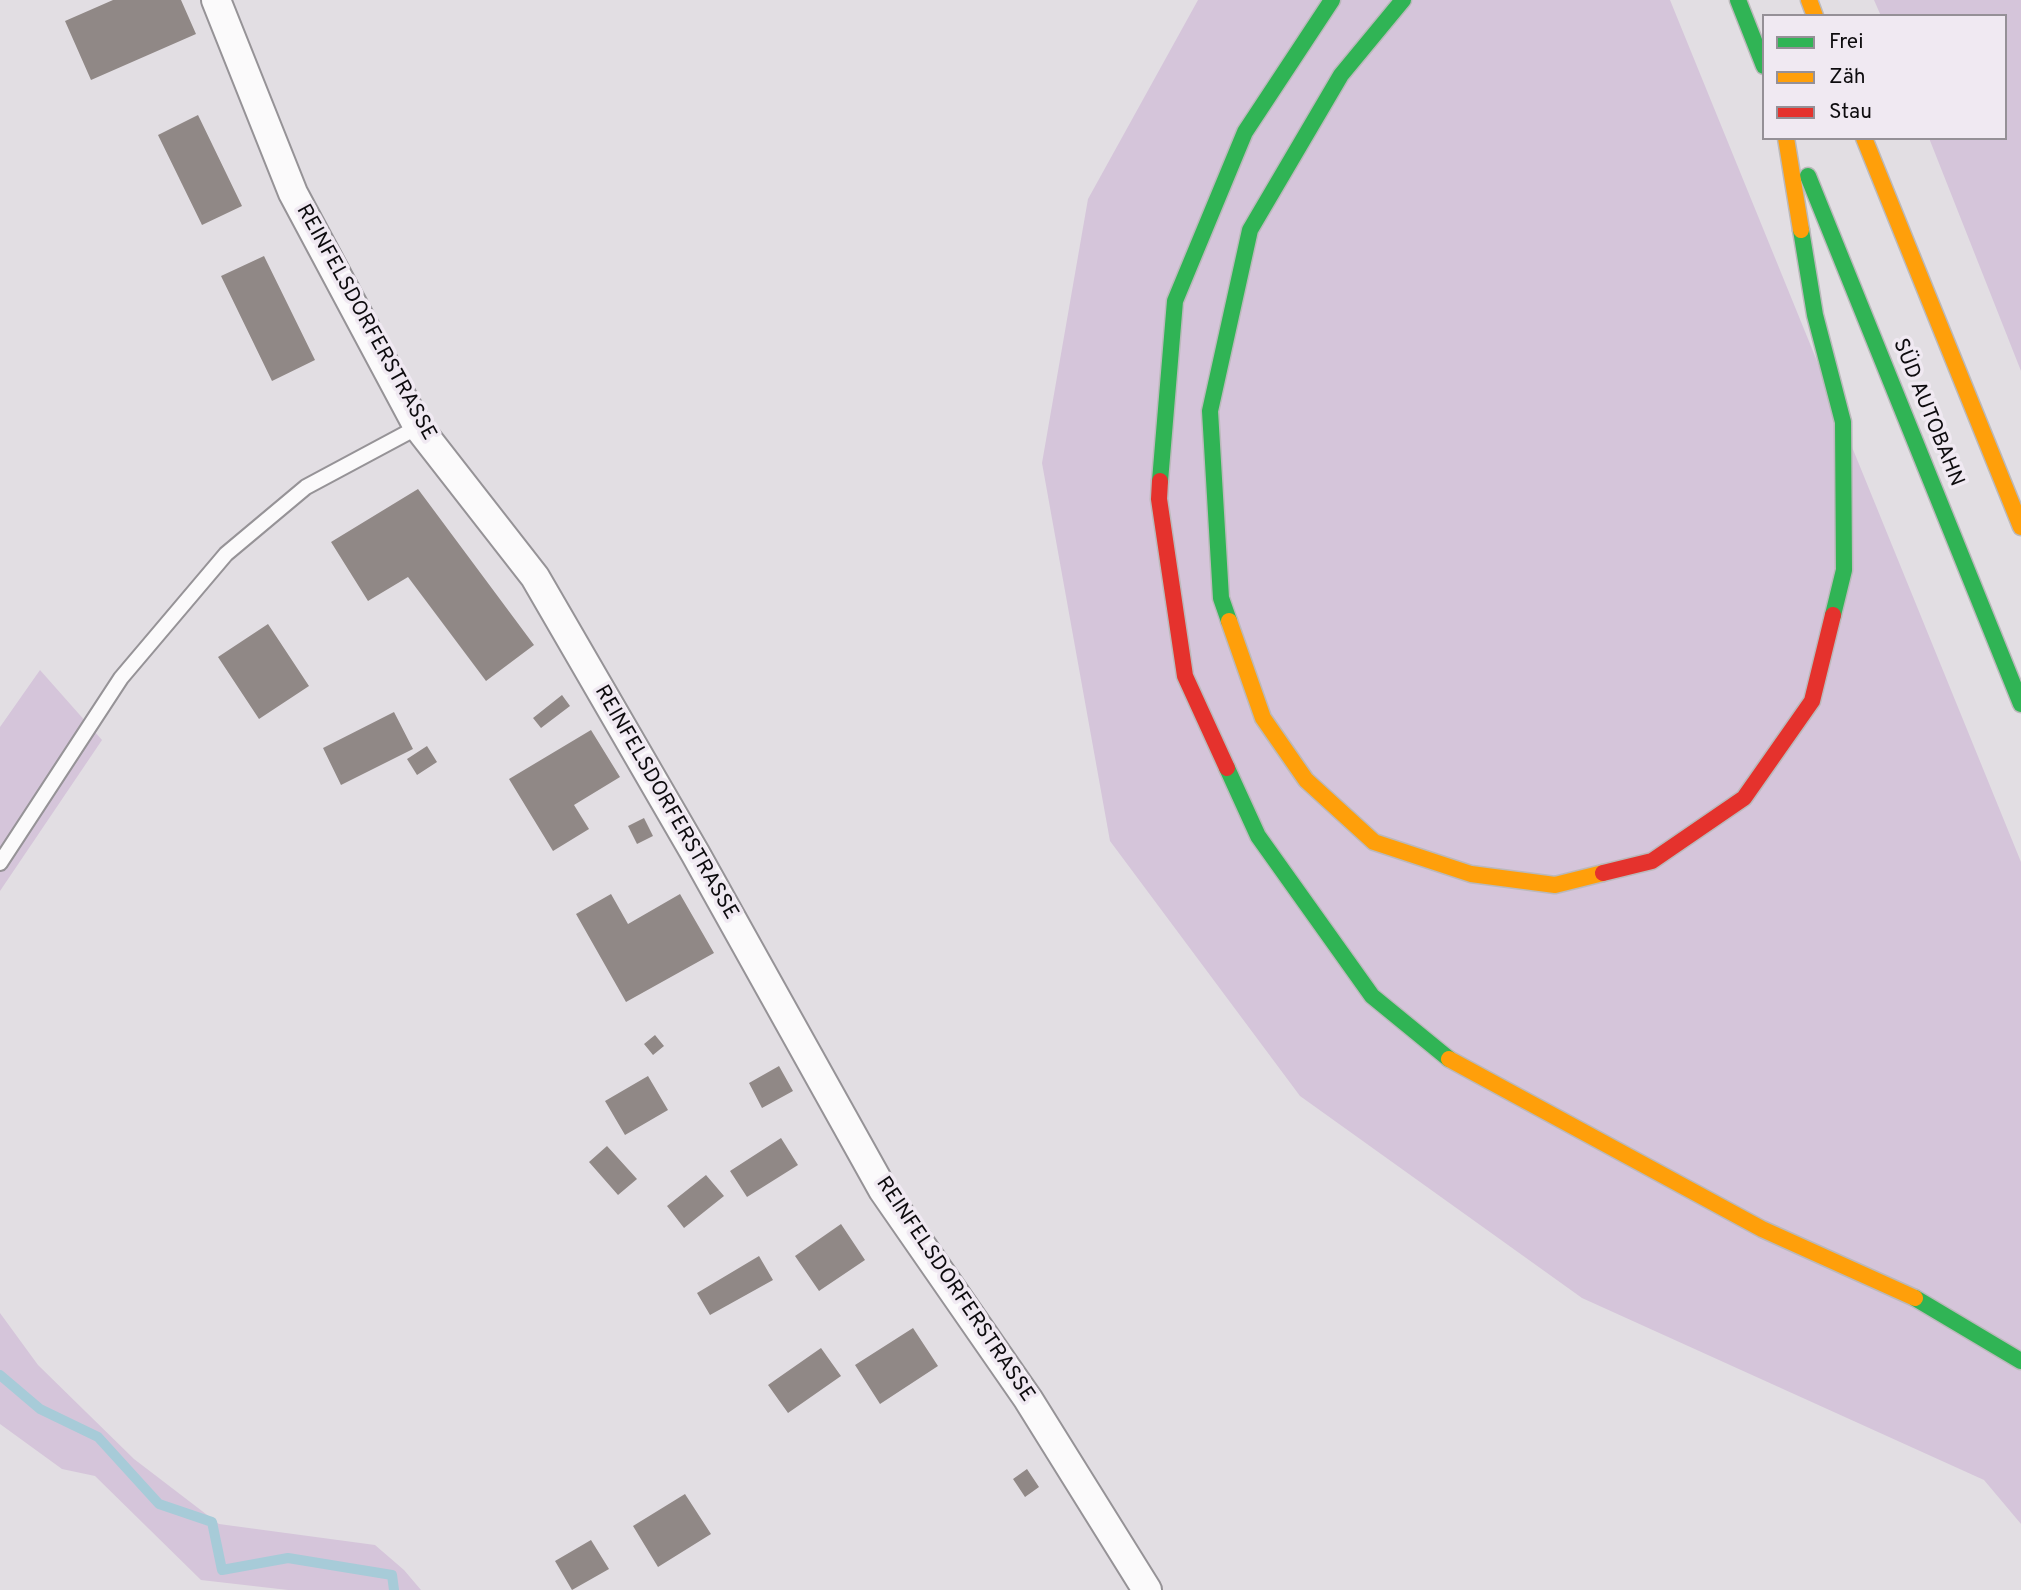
<!DOCTYPE html>
<meta charset="utf-8">
<style>
body{margin:0}
#map{position:relative;width:2021px;height:1590px;overflow:hidden;background:#e2dee3;font-family:Overpass,sans-serif}
canvas{display:block}
.legend{position:absolute;left:1762px;top:14px;width:245px;height:126px;box-sizing:border-box;background:#f0e9f2;border:2px solid #959097;margin:0;padding:9px 12px;list-style:none;font-size:21px;color:#0d0b0e}
.legend li{display:flex;align-items:center;gap:14px;height:35px}
.legend b{width:35px;border:2px solid #959097}
</style>
<div id="map">
<canvas width="2021" height="1590"></canvas>
<ul class="legend">
<li><b style="height:9px;background:#30b455"></b>Frei</li>
<li><b style="height:9px;background:#ff9f0a"></b>Zäh</li>
<li><b style="height:9px;background:#e5322d"></b>Stau</li>
</ul>
</div>
<script>
const ctx = document.querySelector('canvas').getContext('2d');
ctx.lineJoin = 'round';
function fill(path, color) { ctx.fillStyle = color; ctx.fill(path, 'evenodd'); }
const toPath = rows => new Path2D(rows.map(r => 'M' + r).join(''));
function trace(path, color, width, dash) { ctx.strokeStyle = color; ctx.lineWidth = width; ctx.lineCap = dash ? 'butt' : 'round'; ctx.setLineDash(dash || []); ctx.stroke(path); }
function write(font, color, halo, rows, align = 'center') {
  ctx.font = font + ' Overpass,sans-serif'; ctx.lineWidth = 7; ctx.setLineDash([]); ctx.textBaseline = 'middle'; ctx.strokeStyle = halo; ctx.fillStyle = color; for (const [text, x, y, turn = 0] of rows) {
    ctx.save(); ctx.translate(x, y); ctx.rotate((+turn || 0) * Math.PI / 180); ctx.textAlign = isNaN(turn) ? turn : align; if (halo) ctx.strokeText(text, 0, 0); ctx.fillText(text, 0, 0); ctx.restore();
  }
}
const green = toPath([
 [1198,0,1670,0,2021,862,2021,1524,1984,1480,1582,1298,1300,1096,1110,841,1042,463,1088,199],
 [1874,0,2021,0,2021,371,1929,138,2005,138,2005,16,1881,16],
 [40,670,102,740,0,891,0,727],
 [0,1313,38,1365,134,1459,219,1524,375,1545,404,1570,421,1590,288,1590,201,1580,95,1476,62,1469,0,1424]
]);
const stream = toPath([
 [0,1375,40,1409,98,1437,159,1504,212,1522,222,1570,288,1558,392,1575,394,1590]
]);
const building = toPath([
 [113,0,181,0,196,34,91,80,65,21],
 [198,115,242,206,202,225,158,135],
 [264,256,315,360,272,381,221,276],
 [418,489,534,645,486,681,408,577,368,601,331,542],
 [268,624,309,686,259,719,218,657],
 [562,695,570,706,541,728,533,718],
 [394,712,413,749,341,785,323,748],
 [591,730,620,777,574,805,589,829,553,851,509,779],
 [427,746,437,762,417,775,407,759],
 [644,818,653,836,637,844,628,826],
 [611,894,628,924,680,894,714,953,626,1002,576,914],
 [655,1035,664,1046,653,1055,644,1044],
 [779,1066,793,1091,762,1108,749,1083],
 [648,1076,668,1110,625,1135,605,1101],
 [781,1138,798,1165,747,1197,730,1171],
 [607,1146,637,1179,618,1195,589,1162],
 [706,1175,724,1196,684,1228,667,1206],
 [841,1224,865,1260,819,1291,795,1256],
 [759,1256,773,1280,710,1315,697,1293],
 [913,1328,938,1366,880,1404,855,1365],
 [821,1348,841,1376,788,1413,768,1385],
 [1027,1469,1039,1487,1025,1497,1013,1479],
 [685,1494,711,1534,658,1567,633,1526],
 [591,1540,609,1569,572,1590,555,1561]
]);
const lane = toPath([
 [0,863,121,678,226,554,306,487,418,427]
]);
const street = toPath([
 [216,0,293,193,418,427,535,577,695,853,883,1190,1028,1399,1147,1590]
]);
const fast = toPath([
 [1738,0,1764,66],
 [1808,176,2021,704],
 [1801,230,1815,315,1843,422,1844,570,1833,615],
 [1160,481,1175,301,1245,132,1332,0],
 [1229,621,1221,598,1210,411,1250,230,1341,75,1403,0],
 [1227,768,1258,836,1372,996,1449,1059],
 [1915,1298,2021,1361]
]);
const slow = toPath([
 [1809,0,1815,16],
 [1786,138,1801,230],
 [1864,138,2021,527],
 [1229,621,1263,718,1306,780,1374,842,1471,874,1555,885,1603,873],
 [1449,1059,1762,1229,1915,1298]
]);
const jam = toPath([
 [1160,481,1159,499,1185,676,1227,768],
 [1603,873,1652,861,1744,798,1812,701,1833,615]
]);
const streetNames = [
 ["REINFELSDORFERSTRASSE",365,323,61],
 ["SÜD AUTOBAHN",1927,413,68],
 ["REINFELSDORFERSTRASSE",665,803,60],
 ["REINFELSDORFERSTRASSE",954,1290,56]
];
fill(green, '#d5c5da');
trace(stream, '#a7cbd8', 10);
fill(building, '#908886');
trace(lane, '#969397', 18);
trace(street, '#969397', 32);
trace(fast, '#bbb9bb', 19);
trace(slow, '#bbb9bb', 19);
trace(jam, '#bbb9bb', 19);
trace(lane, '#fbfafb', 14);
trace(street, '#fbfafb', 28);
trace(fast, '#30b455', 16);
trace(slow, '#ff9f0a', 16);
trace(jam, '#e5322d', 16);
write('21px', '#0d0b0e', '#f0e9f2', streetNames);
</script>
